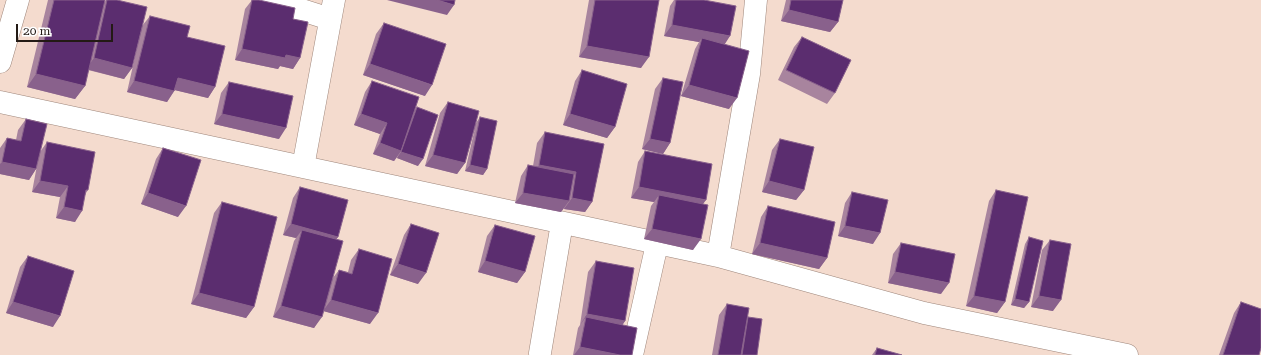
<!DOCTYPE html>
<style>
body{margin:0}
#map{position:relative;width:1261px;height:355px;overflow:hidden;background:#f4dbce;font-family:"Roboto Serif",serif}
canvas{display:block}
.scale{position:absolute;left:16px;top:24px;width:97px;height:18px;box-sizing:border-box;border:2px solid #231a15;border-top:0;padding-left:5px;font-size:12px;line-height:14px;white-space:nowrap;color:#231a15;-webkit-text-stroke:3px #fff;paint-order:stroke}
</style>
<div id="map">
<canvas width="1261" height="355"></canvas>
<div class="scale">20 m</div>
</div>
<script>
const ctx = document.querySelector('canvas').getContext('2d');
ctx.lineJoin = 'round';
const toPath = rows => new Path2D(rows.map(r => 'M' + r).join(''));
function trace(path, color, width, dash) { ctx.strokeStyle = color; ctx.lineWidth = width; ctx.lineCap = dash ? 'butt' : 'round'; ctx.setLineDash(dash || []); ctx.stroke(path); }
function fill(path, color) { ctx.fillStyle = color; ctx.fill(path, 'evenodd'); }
const street = toPath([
 [270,0,330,19],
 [0,62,18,0],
 [0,102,718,256,924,313,1127,355],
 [303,167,334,0],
 [718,256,749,74,756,0],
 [540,353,562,223],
 [632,355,657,244]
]);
const wall = toPath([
 [48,0,105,0,104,3,106,0,117,0,132,68,124,79,88,70,85,86,75,99,27,87],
 [252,0,259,0,300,58,293,69,280,66,278,69,235,60,245,9],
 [589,0,659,0,641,68,579,57],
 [674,0,704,0,724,44,729,109,681,96,695,49,699,42,664,36,670,6],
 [786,0,843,0,838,22,830,32,781,21],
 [150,16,187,37,215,87,208,98,175,90,167,102,127,92,142,26],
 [384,23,425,96,363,75,376,34],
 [802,37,835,93,827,104,778,80,794,47],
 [582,70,615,127,607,138,563,125,575,81],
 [663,78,670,143,663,154,642,149,655,89],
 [372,81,415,109,417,107,418,166,397,158,398,156,394,161,373,154,380,134,354,125,365,92],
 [229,82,279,139,214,124,221,93],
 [448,102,476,123,480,117,487,169,483,175,465,171,475,128,465,163,457,174,425,166,440,113],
 [26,119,40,152,47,142,88,190,86,193,75,222,56,218,60,197,32,192,38,160,36,169,29,180,0,174,0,148,7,138,16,140,18,130],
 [545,132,604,144,592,202,585,212,564,209,564,208,561,212,515,203,521,176,528,165,533,166,537,143],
 [780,139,804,190,796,200,762,192,772,150],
 [163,148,178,217,141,204,156,159],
 [645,151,703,204,693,250,644,239,651,206,654,202,631,198,638,162],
 [300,187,338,237,336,239,332,279,339,270,348,272,351,260,359,249,370,324,324,311,314,328,273,317,294,241,296,238,283,235,293,198],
 [996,190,1005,302,997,313,966,306,989,201],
 [852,192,873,244,838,236,845,203],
 [222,202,254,307,246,318,191,304,214,213],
 [768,206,827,258,819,269,752,254,761,217],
 [411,224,418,284,390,275,404,235],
 [495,225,525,272,517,283,478,272,487,236],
 [1029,237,1029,302,1024,308,1011,305,1025,244],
 [1050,240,1053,311,1031,307,1042,250],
 [901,243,941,294,888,283,893,254],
 [28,256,53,327,6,313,20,267],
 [596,261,625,321,622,325,632,355,573,355,578,328,580,325,588,272],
 [1241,302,1259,355,1219,355,1234,313],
 [727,304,748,318,757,355,712,355,719,315],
 [877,348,902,355,872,355]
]);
const shadedWall = toPath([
 [387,0,437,0,454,5,447,15],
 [789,10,838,22,830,32,781,21],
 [672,25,730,36,723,47,702,38,699,42,664,36],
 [587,46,649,57,641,68,579,57],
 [242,49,286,55,300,58,293,69,280,66,278,69,235,60],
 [94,58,132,68,124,79,86,69],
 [370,64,432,85,425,96,363,75],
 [36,74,85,86,75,99,27,87],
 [178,78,215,87,208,98,170,89],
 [134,81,174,91,167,102,127,92],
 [689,85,737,98,729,109,681,96],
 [222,114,286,128,279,139,214,124],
 [361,114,387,123,380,134,354,125],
 [570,114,615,127,607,138,563,125],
 [650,139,670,143,663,154,642,149],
 [380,143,401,151,394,161,373,154],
 [401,152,423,159,418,166,397,158],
 [433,155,465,163,457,174,425,166],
 [2,162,36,169,29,180,0,174,0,164],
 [470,165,487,169,483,175,465,171],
 [539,165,576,172,569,183,531,176],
 [40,181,68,186,60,197,32,192],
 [769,181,804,190,796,200,762,192],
 [639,187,706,200,698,211,659,195,654,202,631,198],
 [148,193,186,206,178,217,141,204],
 [523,193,569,201,561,212,515,203],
 [572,198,592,202,585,212,564,209],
 [64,207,82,211,75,222,56,218],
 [291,224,338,237,330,248,302,230,296,238,283,235],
 [845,226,880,233,873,244,838,236],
 [652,229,701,239,693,250,644,239],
 [760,243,827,258,819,269,752,254],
 [485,261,525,272,517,283,478,272],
 [398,264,426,273,418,284,390,275],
 [895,272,949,283,941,294,888,283],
 [199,293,254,307,246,318,191,304],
 [974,296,1005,302,997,313,966,306],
 [1039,296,1061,300,1053,311,1031,307],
 [1015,299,1029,302,1024,308,1011,305],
 [331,300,378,313,370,324,323,311],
 [13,302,60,316,53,327,6,313],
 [281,306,322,317,314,328,273,317],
 [587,314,625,321,618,332,586,317,580,325],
 [580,347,620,355,574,355]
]);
const building = toPath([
 [54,0,105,0,85,86,36,74,54,0],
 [107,0,117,0,147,7,132,68,94,58,107,0],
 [252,0,259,0,295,8,293,19,308,22,300,58,286,55,285,58,242,49,252,0],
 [437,0,455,0,454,5,437,0],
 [595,0,659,0,649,57,587,46,595,0],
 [676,0,704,0,736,6,730,36,672,25,676,0],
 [791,0,843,0,838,22,789,10,791,0],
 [150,16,190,26,187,37,225,46,215,87,178,78,174,91,134,81,150,16],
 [384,23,446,44,432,85,370,64,384,23],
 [802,37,851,60,835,93,786,70,802,37],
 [702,38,749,51,737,98,689,85,702,38],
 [582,70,627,84,615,127,570,114,582,70],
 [663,78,683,82,670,143,650,139,663,78],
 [372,81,419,97,401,151,380,143,387,123,361,114,372,81],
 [229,82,293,96,286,128,222,114,229,82],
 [448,102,479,111,465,163,433,155,448,102],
 [417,107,438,115,423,159,401,152,417,107],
 [480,117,497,121,487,169,470,165,480,117],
 [26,119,47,124,36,169,2,162,7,138,21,141,26,119],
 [545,132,604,144,592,202,572,198,576,172,539,165,545,132],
 [780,139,814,147,804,190,769,181,780,139],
 [47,142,95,152,88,190,86,190,82,211,64,207,68,186,40,181,47,142],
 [163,148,201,160,186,206,148,193,163,148],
 [645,151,712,164,706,200,639,187,645,151],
 [528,165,574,174,569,201,523,193,528,165],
 [300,187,348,200,338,237,291,224,300,187],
 [996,190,1028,197,1005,302,974,296,996,190],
 [852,192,888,200,880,233,845,226,852,192],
 [659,195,708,205,701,239,652,229,659,195],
 [222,202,277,217,254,307,199,293,222,202],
 [768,206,835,222,827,258,760,243,768,206],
 [411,224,439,233,426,273,398,264,411,224],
 [495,225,535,236,525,272,485,261,495,225],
 [302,230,343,241,322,317,281,306,302,230],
 [1029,237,1043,241,1029,302,1015,299,1029,237],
 [1050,240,1071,244,1061,300,1039,296,1050,240],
 [901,243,955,254,949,283,895,272,901,243],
 [359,249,392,259,378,313,331,300,339,270,352,274,359,249],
 [28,256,74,271,60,316,13,302,28,256],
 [596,261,634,268,625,321,587,314,596,261],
 [1241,302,1261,309,1261,348,1259,355,1223,355,1241,302],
 [727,304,749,308,741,355,718,355,727,304],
 [586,317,637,328,632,355,620,355,580,347,586,317],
 [748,317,762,319,757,355,742,355,748,317],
 [877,348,902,355,875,355,877,348]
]);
trace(street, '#9e867b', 23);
trace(street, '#fff', 22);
fill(wall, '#a8849e');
fill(shadedWall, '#89618c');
fill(building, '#5b2d6f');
trace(building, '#89618c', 1);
</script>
